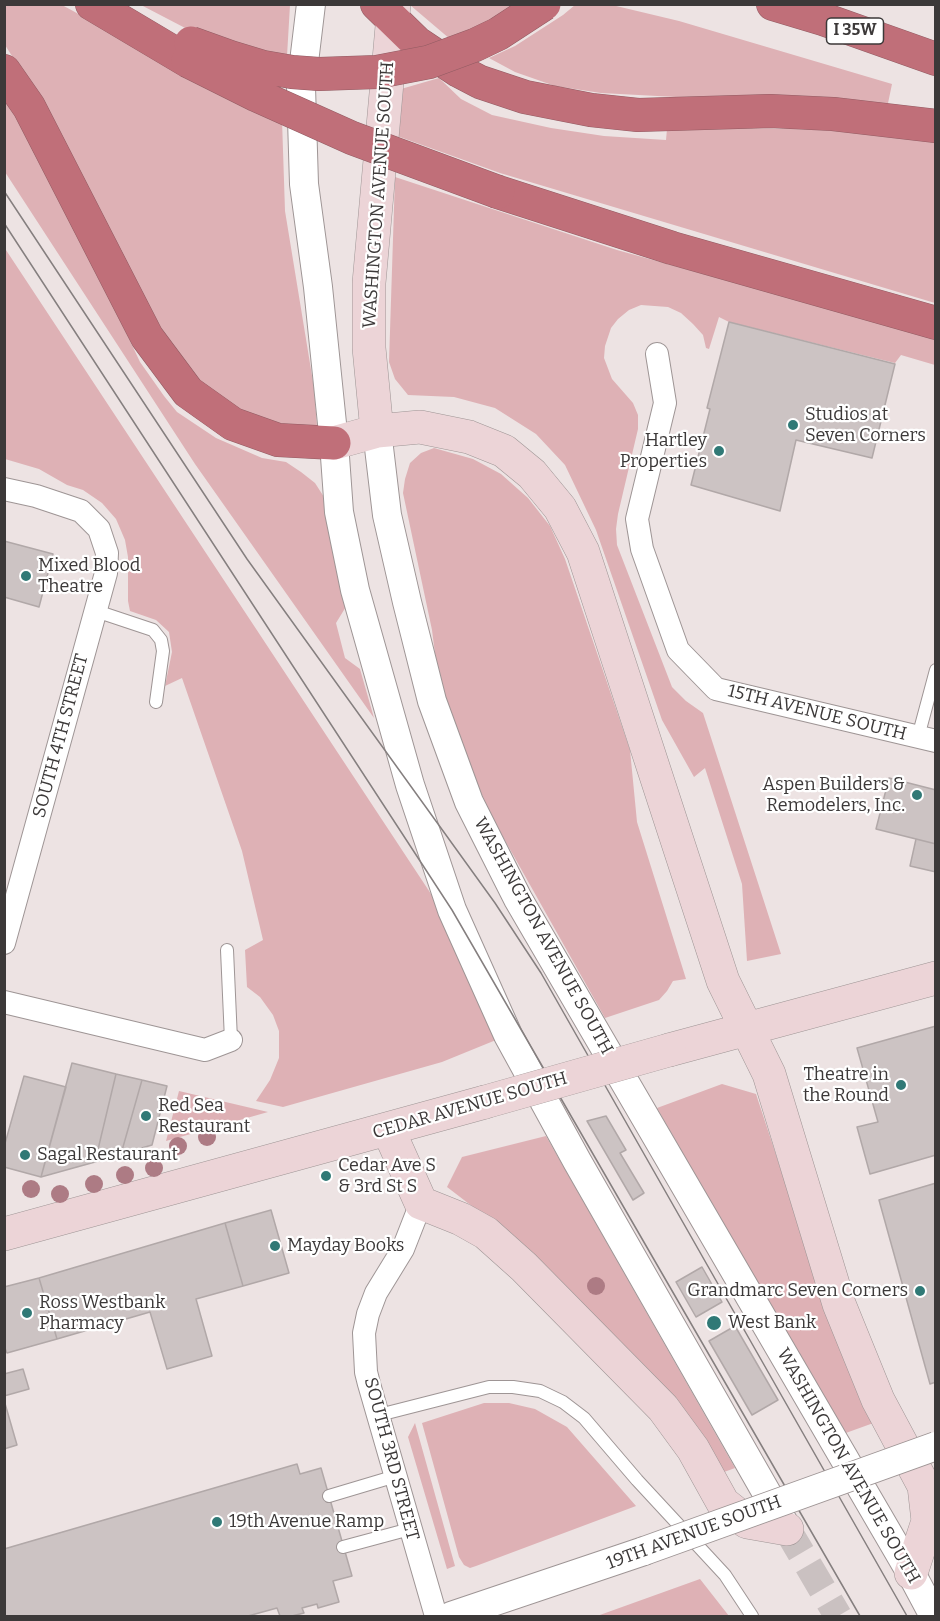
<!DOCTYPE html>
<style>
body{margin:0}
#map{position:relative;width:940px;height:1621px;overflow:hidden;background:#ede3e3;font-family:Bitter,serif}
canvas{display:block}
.frame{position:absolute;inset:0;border:6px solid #3c3939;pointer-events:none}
</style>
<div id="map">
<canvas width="940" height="1621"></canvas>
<div class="frame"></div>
</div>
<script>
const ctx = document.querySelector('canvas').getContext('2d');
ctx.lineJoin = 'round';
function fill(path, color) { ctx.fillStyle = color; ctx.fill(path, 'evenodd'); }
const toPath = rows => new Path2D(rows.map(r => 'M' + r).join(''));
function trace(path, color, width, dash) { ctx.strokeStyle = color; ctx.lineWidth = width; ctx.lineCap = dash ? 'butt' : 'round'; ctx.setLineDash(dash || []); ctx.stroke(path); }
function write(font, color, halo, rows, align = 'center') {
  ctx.font = font + ' Bitter,serif'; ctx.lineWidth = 4.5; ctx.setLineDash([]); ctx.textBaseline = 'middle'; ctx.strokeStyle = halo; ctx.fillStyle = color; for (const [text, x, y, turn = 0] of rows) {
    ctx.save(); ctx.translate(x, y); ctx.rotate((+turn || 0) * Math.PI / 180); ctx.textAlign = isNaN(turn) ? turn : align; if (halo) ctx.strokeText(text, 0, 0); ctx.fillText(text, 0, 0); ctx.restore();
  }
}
const green = toPath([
 [4,5,62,5,189,74,282,120,285,211,314,388,317,426,311,432,250,419,203,385,170,345,34,91,5,45],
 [141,5,290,5,287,56,251,49,189,30],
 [410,5,410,4,517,5,482,25,450,39],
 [575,5,612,5,679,21,892,84,887,108,748,97,676,97,601,93,555,86,515,72,489,58,515,46,563,15],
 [439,78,461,99,492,115,551,128,604,136,666,140,667,129,752,128,827,130,935,139,935,303,500,173,397,136,401,89],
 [4,87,33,135,140,362,164,396,177,412,216,438,262,458,286,462,301,472,315,483,324,497,347,605,336,623,345,658,360,669,374,718,195,464,5,172],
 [395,177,617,250,935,338,935,365,901,355,895,363,729,322,719,317,709,349,706,348,703,335,693,324,681,313,668,307,641,305,629,310,618,319,611,328,605,346,604,358,612,379,633,403,638,415,638,429,618,514,616,529,617,545,672,687,686,701,703,713,781,954,747,961,742,884,705,768,694,777,662,720,596,530,565,465,536,434,495,408,454,397,408,395,395,379,389,362],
 [4,247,435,900,496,1040,442,1062,283,1107,256,1101,270,1080,279,1058,279,1031,273,1015,260,997,247,987,245,950,263,940,242,851,182,678,165,686,172,652,169,632,156,620,130,611,128,601,128,557,125,540,116,519,102,503,83,490,67,485,39,469,5,459],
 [434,448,473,459,501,474,528,498,550,526,565,559,630,750,637,822,686,979,673,981,667,991,659,1000,605,1018,494,821,466,760,440,693,432,630,403,493,405,479,410,463,421,453],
 [722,1084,756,1094,801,1231,879,1421,843,1434,657,1108],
 [179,1091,268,1112,166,1141],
 [546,1136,735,1468,716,1475,490,1220,447,1187,462,1157],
 [484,1403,509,1403,535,1409,567,1427,636,1506,476,1566,470,1568,464,1565,459,1557,422,1423],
 [415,1423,455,1566,447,1569,408,1437],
 [700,1579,729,1616,597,1616]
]);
const building = toPath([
 [729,322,895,364,872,458,796,440,780,511,691,485,710,409,707,408,729,322],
 [4,541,53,554,39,607,4,597,4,541],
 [889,778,936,790,936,844,876,829,889,778],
 [916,839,936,844,936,872,910,866,916,839],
 [936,1026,936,1155,870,1174,857,1127,878,1122,857,1048,936,1026],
 [72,1063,116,1074,95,1162,41,1177,72,1063],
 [116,1074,142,1080,121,1154,95,1162,116,1074],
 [24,1076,66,1087,41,1177,4,1167,4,1147,24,1076],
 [142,1080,167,1086,152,1145,121,1154,142,1080],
 [606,1116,626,1150,620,1153,644,1193,633,1200,587,1121,606,1116],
 [936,1183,936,1382,930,1384,879,1200,936,1183],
 [271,1210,289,1273,243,1286,225,1223,271,1210],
 [225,1223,243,1286,196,1299,212,1356,167,1369,150,1312,57,1339,39,1278,225,1223],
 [702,1267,722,1302,696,1317,676,1282,702,1267],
 [39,1278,57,1339,7,1353,4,1346,4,1287,39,1278],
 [735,1326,778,1400,752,1415,709,1341,735,1326],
 [23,1369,29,1389,4,1396,4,1374,23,1369],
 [4,1400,17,1445,4,1449,4,1400],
 [297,1464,300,1474,321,1468,352,1576,333,1581,339,1602,318,1608,317,1604,302,1608,304,1613,292,1616,280,1616,277,1608,248,1616,4,1616,4,1549,297,1464]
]);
const tertiaryTunnel = toPath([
 [787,1529,838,1616]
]);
const service = toPath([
 [96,611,153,630,161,640,163,651,156,702],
 [918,737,936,670],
 [227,950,231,1040],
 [379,1415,489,1387,513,1387,540,1391,563,1402,584,1418,637,1480,725,1575,752,1616],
 [329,1496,396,1476],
 [343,1547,410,1529]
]);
const minor = toPath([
 [657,354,665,403,637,519,642,549,678,650,716,689,936,741],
 [4,489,36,496,81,511,99,529,107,553,106,573,4,943],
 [4,1002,205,1050,231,1040],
 [421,1203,403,1249,376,1293,368,1314,364,1333,366,1372,369,1384,436,1616]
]);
const tertiary = toPath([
 [311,4,301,87,304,184,318,287,334,443,339,512,355,590,410,785,452,910,508,1035,577,1161,785,1525],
 [377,431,387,515,407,602,432,701,469,802,518,899,911,1573,934,1616],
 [451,1616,644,1551]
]);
const secondary = toPath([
 [377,431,369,348,369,283,394,4],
 [334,443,377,431,420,427,469,437,504,451,532,474,560,508,583,552,723,981,769,1074,839,1304,878,1400,924,1486,928,1521,911,1573],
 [669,1050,936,978],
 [388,1129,421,1203,461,1219,486,1233,524,1267,663,1408,693,1449,723,1503,747,1522,787,1529],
 [4,1234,485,1102]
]);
const motorway = toPath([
 [92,4,188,61],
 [377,4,417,43,459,71,480,82,525,97,591,110,638,115,770,111,833,114,936,126],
 [773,4,823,19,936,59],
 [4,71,29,107,147,337,188,392,233,424,278,440,334,443],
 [498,192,672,248,936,323]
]);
const tram = toPath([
 [4,191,247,559,495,903,541,973,907,1616],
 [4,223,452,910,860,1616]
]);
const tertiaryBridge = toPath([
 [644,1551,936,1446]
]);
const secondaryBridge = toPath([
 [485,1102,669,1050]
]);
const motorwayBridge = toPath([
 [191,43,230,57,263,67,292,72,319,74,377,72,429,62,475,45,498,34,544,4],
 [188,61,256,95,352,138,498,192]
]);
const trees = [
 [207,1137],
 [178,1146],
 [154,1168],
 [125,1175],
 [94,1184],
 [31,1189],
 [60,1194],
 [596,1286]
];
const markers = [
 [793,425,6,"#307976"],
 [719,451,6,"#307976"],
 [26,576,6,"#307976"],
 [917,795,6,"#307976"],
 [901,1085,6,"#307976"],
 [146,1116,6,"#307976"],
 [25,1155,6,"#307976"],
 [326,1176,6,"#307976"],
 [275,1246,6,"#307976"],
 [920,1291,6,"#307976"],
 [27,1313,6,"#307976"],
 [714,1323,8,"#307976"],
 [217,1522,6,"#307976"]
];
const shields = [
 [855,31,57]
];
const shieldNames = [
 ["I 35W",855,31]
];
const streetNames = [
 ["WASHINGTON AVENUE SOUTH",379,195,-86],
 ["15TH AVENUE SOUTH",817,713,14],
 ["SOUTH 4TH STREET",61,736,-75],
 ["WASHINGTON AVENUE SOUTH",543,936,61],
 ["CEDAR AVENUE SOUTH",470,1106,-16],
 ["SOUTH 3RD STREET",391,1459,75],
 ["WASHINGTON AVENUE SOUTH",848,1466,60],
 ["19TH AVENUE SOUTH",694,1533,-20]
];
const poiNames = [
 ["Studios at",805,415],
 ["Seven Corners",805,436],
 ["Hartley",707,441,"right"],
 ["Properties",707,462,"right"],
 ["Mixed Blood",38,566],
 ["Theatre",38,587],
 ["Aspen Builders &",905,785,"right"],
 ["Remodelers, Inc.",905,806,"right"],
 ["Theatre in",889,1075,"right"],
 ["the Round",889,1096,"right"],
 ["Red Sea",158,1106],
 ["Restaurant",158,1127],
 ["Sagal Restaurant",37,1155],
 ["Cedar Ave S",338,1166],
 ["& 3rd St S",338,1187],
 ["Mayday Books",287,1246],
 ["Grandmarc Seven Corners",908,1291,"right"],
 ["Ross Westbank",39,1303],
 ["Pharmacy",39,1324],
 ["West Bank",728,1323],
 ["19th Avenue Ramp",229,1522]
];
fill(green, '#deb1b5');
fill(building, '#ccc3c3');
trace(building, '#b1a8a8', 1.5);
trace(tertiaryTunnel, '#cac1c1', 28, [28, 14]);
trace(service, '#9e9595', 14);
trace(minor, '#9e9595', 24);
trace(tertiary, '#9e9595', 30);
trace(secondary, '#9e9595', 34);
trace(motorway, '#925c63', 34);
trace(service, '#fff', 12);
trace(minor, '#fff', 22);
trace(tertiary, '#fff', 28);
trace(secondary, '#ecd4d7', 33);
trace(motorway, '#c06f79', 33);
trace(tram, '#857f7f', 1.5);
trace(tertiaryBridge, '#9e9595', 30, []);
trace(secondaryBridge, '#9e9595', 34, []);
trace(motorwayBridge, '#925c63', 34, []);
trace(tertiaryBridge, '#fff', 28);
trace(secondaryBridge, '#ecd4d7', 33);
trace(motorwayBridge, '#c06f79', 33);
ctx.fillStyle = '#ad7b84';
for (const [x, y] of trees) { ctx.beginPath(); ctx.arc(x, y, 9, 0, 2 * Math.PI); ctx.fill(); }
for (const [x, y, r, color] of markers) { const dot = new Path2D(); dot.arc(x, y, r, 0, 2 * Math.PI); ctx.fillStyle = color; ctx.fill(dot); trace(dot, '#fff', 2); }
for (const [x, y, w] of shields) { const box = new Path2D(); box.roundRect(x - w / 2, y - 13, w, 26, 4.5); ctx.fillStyle = '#fff'; ctx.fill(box); trace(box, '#3c3939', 1.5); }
write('bold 16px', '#3c3939', null, shieldNames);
write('18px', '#3c3939', '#fff', streetNames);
write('18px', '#3c3939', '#fff', poiNames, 'left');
</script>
